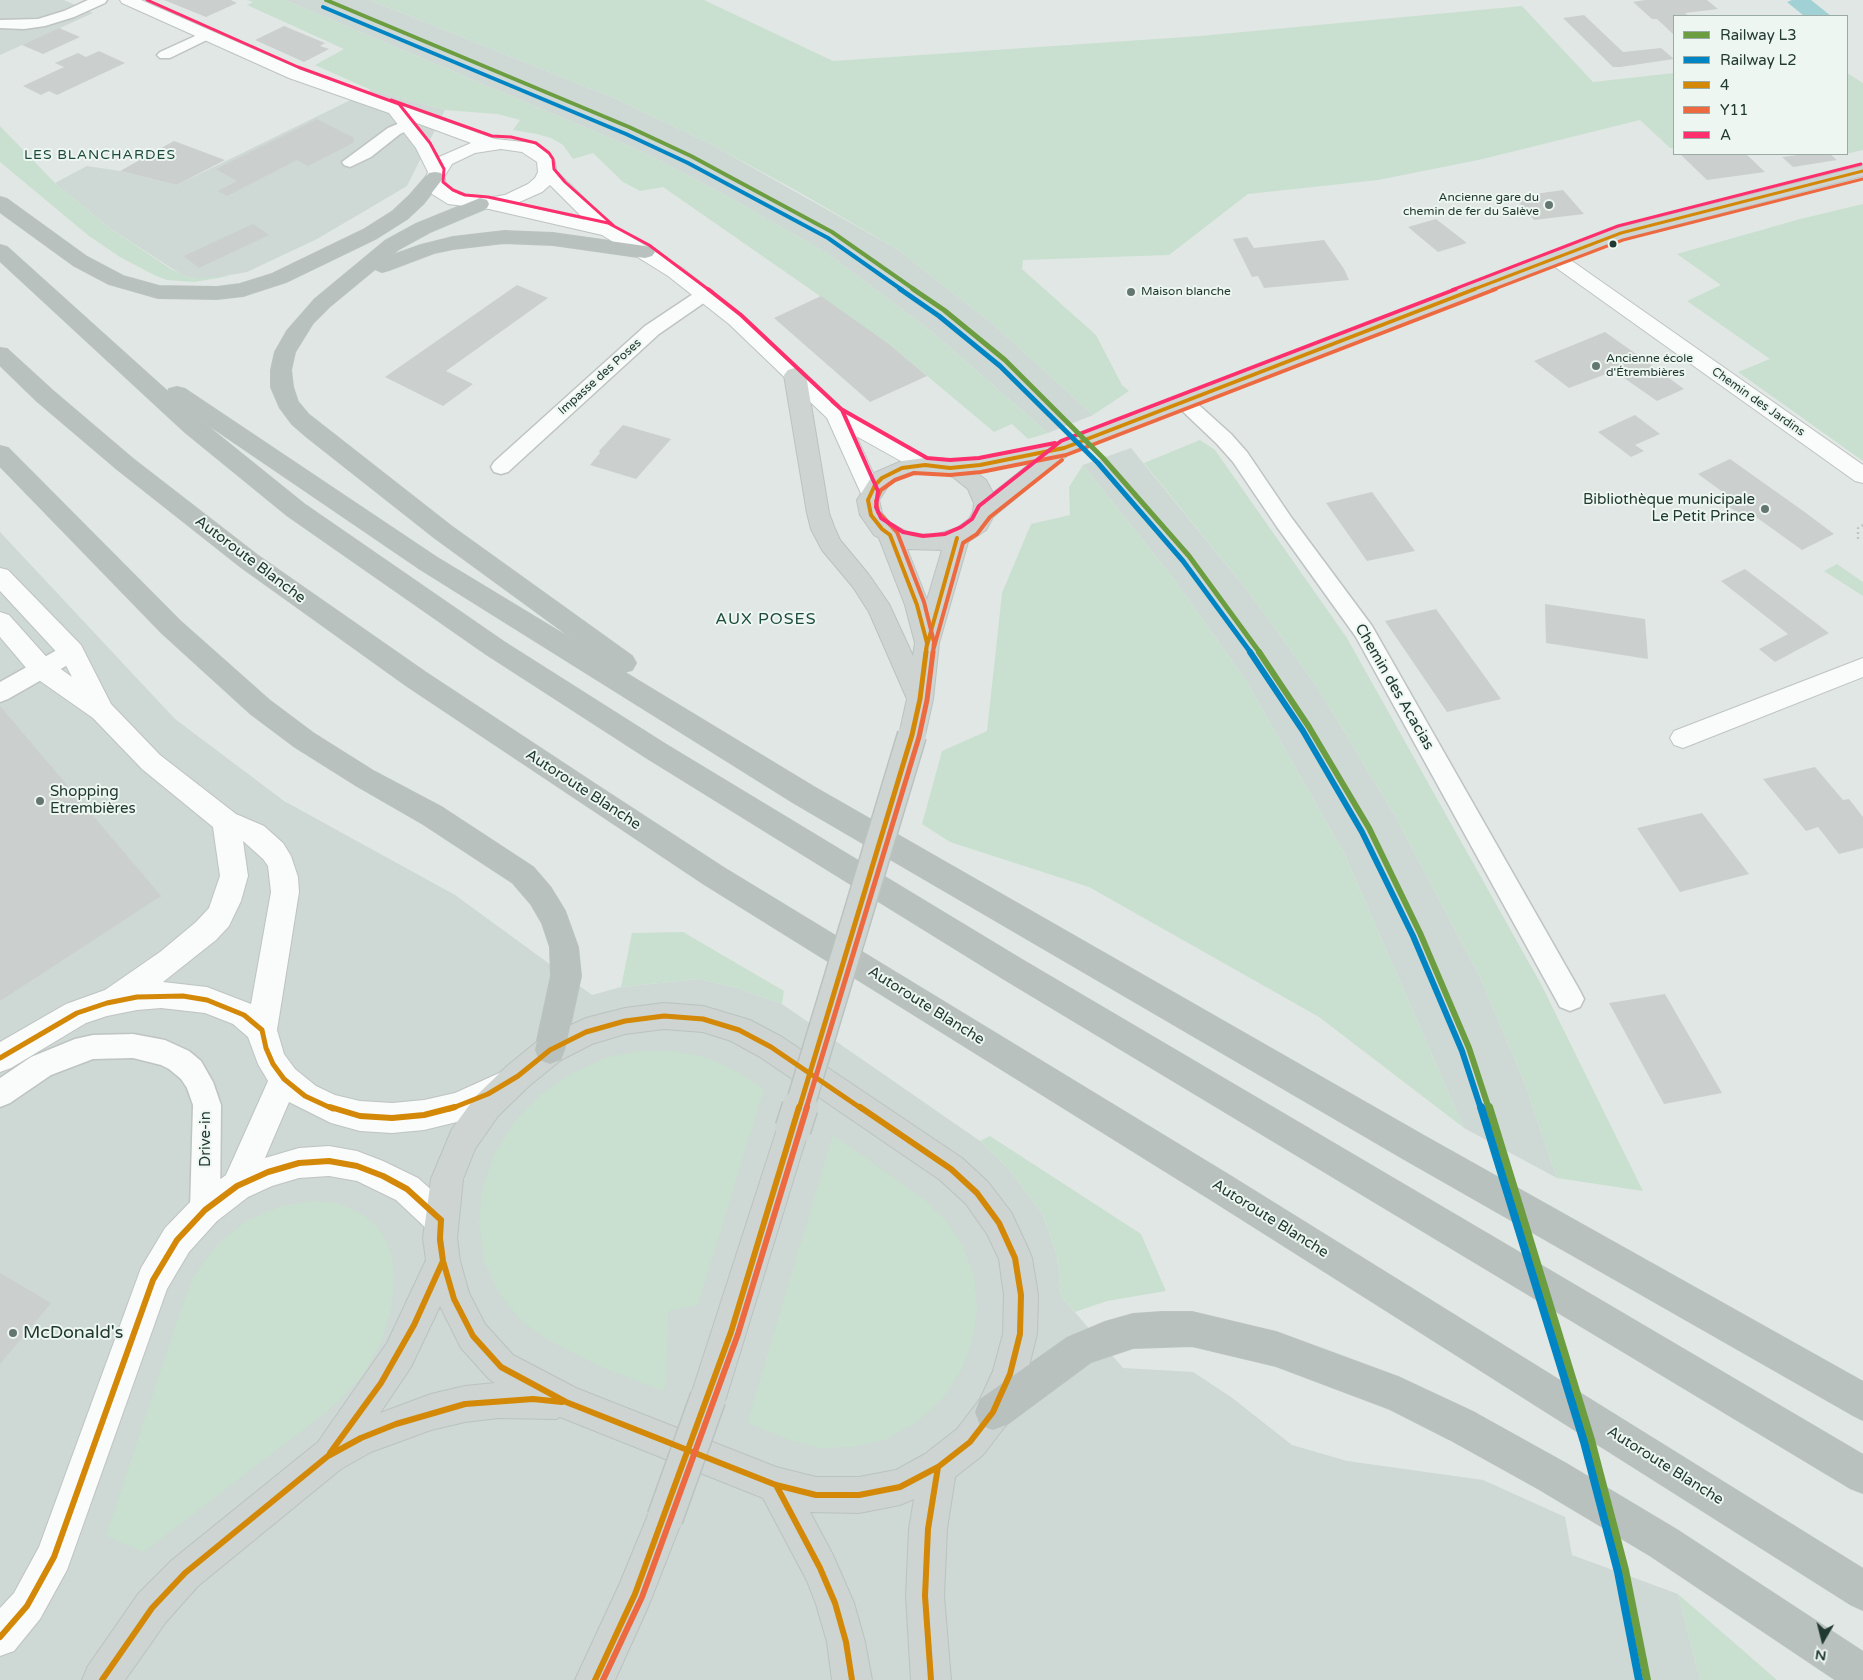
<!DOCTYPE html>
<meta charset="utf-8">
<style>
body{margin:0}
#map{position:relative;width:1863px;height:1680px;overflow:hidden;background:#e1e7e4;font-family:"Varela Round",sans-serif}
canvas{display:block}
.legend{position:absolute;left:1673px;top:15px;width:175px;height:140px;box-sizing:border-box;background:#eef6f2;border:1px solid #9caaa5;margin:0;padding:6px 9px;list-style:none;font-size:15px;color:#203931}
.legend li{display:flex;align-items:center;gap:10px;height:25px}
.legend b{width:25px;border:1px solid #9caaa5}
.north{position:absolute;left:1798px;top:1615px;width:50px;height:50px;-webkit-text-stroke:4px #eef6f2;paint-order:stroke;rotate:188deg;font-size:14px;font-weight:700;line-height:20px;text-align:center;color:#203931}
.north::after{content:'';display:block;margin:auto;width:18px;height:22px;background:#203931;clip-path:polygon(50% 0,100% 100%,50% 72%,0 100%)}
</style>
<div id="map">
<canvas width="1863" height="1680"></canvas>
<ul class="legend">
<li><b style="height:6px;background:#6c9d40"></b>Railway L3</li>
<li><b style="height:6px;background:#0085c4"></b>Railway L2</li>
<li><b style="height:6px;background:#d38807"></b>4</li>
<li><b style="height:6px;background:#ed6a41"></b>Y11</li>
<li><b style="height:6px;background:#ff2f6e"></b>A</li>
</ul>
<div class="north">N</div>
</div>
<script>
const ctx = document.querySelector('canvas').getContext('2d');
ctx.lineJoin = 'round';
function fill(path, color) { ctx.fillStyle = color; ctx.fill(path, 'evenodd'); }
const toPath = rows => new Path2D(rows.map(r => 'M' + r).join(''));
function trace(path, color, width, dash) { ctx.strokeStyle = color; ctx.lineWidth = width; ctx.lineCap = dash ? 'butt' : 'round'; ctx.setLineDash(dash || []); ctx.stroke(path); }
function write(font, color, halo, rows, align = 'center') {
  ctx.font = font + ' "Varela Round",sans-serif'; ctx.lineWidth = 4; ctx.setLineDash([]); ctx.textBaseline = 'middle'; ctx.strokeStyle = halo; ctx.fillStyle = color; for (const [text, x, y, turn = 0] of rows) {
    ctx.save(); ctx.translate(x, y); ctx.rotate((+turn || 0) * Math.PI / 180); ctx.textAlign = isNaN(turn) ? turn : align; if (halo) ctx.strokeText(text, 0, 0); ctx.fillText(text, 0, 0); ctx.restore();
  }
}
const built = toPath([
 [0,0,64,0,93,13,0,55],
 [285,0,370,0,619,100,716,147,897,249,994,325,1093,415,1048,433,931,331,827,253,729,197,643,152],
 [371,90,445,110,407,186,317,239,247,272,213,278,196,278,182,275,108,227,55,183,87,166,120,171,177,185],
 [1131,448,1251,595,1319,690,1393,812,1480,977,1523,1079,1557,1178,1464,1128,1345,855,1247,682,1177,583,1083,465],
 [0,532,175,719,284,801,455,895,592,995,621,987,699,979,738,988,782,1004,980,1141,1009,1169,1042,1213,1057,1255,1061,1296,1123,1368,1193,1372,1231,1397,1292,1445,1347,1461,1483,1480,1565,1517,1572,1555,1678,1594,1700,1680,0,1680]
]);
const green = toPath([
 [247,0,285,0,643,152,729,197,827,253,931,331,1048,433,1028,439,1012,424,994,432,889,344,663,187,640,191,623,182,593,153,573,159,563,145,551,138,537,134,513,130,520,120,497,114,445,110,371,90,315,65,344,49,247,5,253,2],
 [370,0,704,0,833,61,1200,36,1522,6,1593,82,1674,73,1674,148,1670,148,1640,120,1483,159,1378,180,1248,194,1169,255,1023,260,1022,269,1096,335,1122,385,1129,391,1093,415,994,325,897,249,797,191,716,147,619,100],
 [1847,73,1863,83,1863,150,1842,155,1840,154,1847,154],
 [0,126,55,183,108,227,171,269,182,275,196,278,230,276,194,282,167,280,156,276,120,257,89,236,0,162],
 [1863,204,1863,461,1738,372,1770,359,1687,301,1721,285,1677,254,1800,219],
 [1200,440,1215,450,1347,638,1542,986,1643,1191,1557,1178,1523,1079,1480,977,1393,812,1319,690,1251,595,1144,463],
 [1083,465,1177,583,1247,682,1345,855,1464,1128,1319,1017,1089,887,950,842,922,824,942,751,987,731,1002,593,1031,524,1070,515,1069,487],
 [1837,564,1863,582,1863,596,1824,571],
 [683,932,784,991,782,1004,738,988,699,979,621,987,632,933],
 [640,1051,675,1051,708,1058,738,1072,764,1089,698,1305,668,1311,666,1384,663,1391,604,1368,552,1342,521,1321,499,1293,484,1261,479,1224,482,1189,495,1153,514,1122,540,1095,571,1074,605,1058],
 [833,1135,924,1199,946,1220,963,1246,974,1276,977,1308,973,1339,961,1371,942,1399,917,1422,887,1439,854,1447,820,1448,787,1439,747,1423],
 [990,1136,1141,1234,1166,1291,1107,1301,1075,1312,1061,1296,1057,1255,1042,1213,1009,1169,980,1141],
 [314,1201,337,1203,360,1213,375,1224,385,1238,392,1256,394,1275,392,1306,382,1340,362,1376,338,1402,312,1423,144,1552,106,1536,181,1309,193,1278,210,1253,228,1235,245,1222,263,1213,286,1205],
 [1678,1594,1777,1680,1700,1680]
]);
const water = toPath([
 [1792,0,1811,0,1831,16,1804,16,1787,2]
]);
const building = toPath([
 [164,0,231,0,237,3,206,17],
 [1645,0,1707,0,1718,9,1685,13,1689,16,1674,16,1674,35,1657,19,1652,19,1633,2],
 [1584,15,1623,52,1661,48,1674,59,1620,67,1613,67,1563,18],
 [284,26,325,43,320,46,329,49,304,62,255,40],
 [59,28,80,37,43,54,22,45],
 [99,51,125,63,57,95,49,91,41,95,23,86,64,67,55,63,78,53,86,57],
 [317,119,354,138,353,143,308,166,297,160,227,196,218,191,237,181,216,169],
 [174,141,225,160,177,185,120,171],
 [1680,154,1746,154,1765,172,1707,180],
 [1805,154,1830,154,1837,160,1793,167,1782,157],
 [1563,190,1584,214,1534,220,1514,197],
 [1436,219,1467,243,1438,252,1408,227],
 [253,224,269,235,199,268,184,256],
 [1247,237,1254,248,1324,240,1344,269,1349,280,1264,288,1258,276,1252,277,1233,239],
 [517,285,548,298,446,371,473,384,443,406,385,377],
 [821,296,889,344,927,376,870,402,774,318],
 [1605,332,1639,356,1684,389,1657,401,1614,371,1569,388,1534,361],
 [1635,415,1660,434,1635,445,1644,451,1631,457,1598,432],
 [623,425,671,439,636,479,590,465,600,453,599,451],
 [1730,459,1806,513,1834,534,1802,550,1756,517,1750,519,1723,504,1731,498,1698,474],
 [1372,492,1415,551,1367,561,1326,503],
 [1745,569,1829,633,1775,662,1759,649,1788,634,1721,581],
 [1545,604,1645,619,1648,659,1546,643],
 [1436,609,1501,699,1447,712,1385,621],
 [0,706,161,896,0,1001],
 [1815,767,1843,800,1849,799,1863,817,1863,848,1839,854,1818,827,1806,831,1763,779],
 [1702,813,1749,874,1680,892,1637,828],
 [1665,994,1722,1093,1664,1104,1609,1003],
 [0,1273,51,1303,0,1364]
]);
const path = toPath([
 [1858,539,1858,528,1863,525]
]);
const service = toPath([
 [88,0,107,0,105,3,74,17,45,26,24,29,0,28,0,20,38,19,64,11,88,0],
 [206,31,211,32,213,35,211,38,170,58,160,58,157,55,160,52,206,31],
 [407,120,413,122,415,125,413,128,400,134,371,157,350,167,344,165,342,162,388,128,407,120],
 [705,289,711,290,714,294,711,298,659,334,508,472,501,474,494,472,491,467,494,462,645,326,699,290,705,289],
 [1183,395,1190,397,1231,434,1247,452,1291,517,1372,626,1580,991,1584,999,1580,1007,1570,1011,1560,1007,1356,637,1277,527,1233,462,1217,444,1176,405,1173,401,1176,397,1183,395],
 [72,644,80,646,83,652,80,658,8,699,0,702,0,682,64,646,72,644],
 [133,1034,165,1040,189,1051,201,1061,213,1082,221,1105,220,1210,215,1220,205,1224,195,1220,190,1210,193,1105,187,1088,181,1079,169,1069,161,1065,133,1058,93,1059,51,1075,10,1103,0,1107,0,1078,31,1057,75,1039,93,1035,133,1034]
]);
const minor = toPath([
 [1555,252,1562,254,1863,465,1863,483,1855,481,1548,262,1545,258,1548,254,1555,252],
 [0,568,8,570,81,645,111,704,160,755,236,814,264,826,283,843,291,856,298,877,299,892,277,1030,284,1054,295,1069,316,1086,335,1095,360,1101,392,1103,424,1100,455,1093,506,1070,517,1074,521,1084,517,1094,499,1104,457,1122,424,1130,392,1133,360,1131,331,1123,289,1102,265,1158,299,1148,329,1146,357,1151,383,1161,418,1178,453,1209,457,1220,453,1231,441,1236,429,1231,396,1200,357,1181,329,1176,299,1178,272,1186,248,1197,217,1221,189,1252,167,1289,67,1570,40,1619,14,1651,0,1656,0,1608,14,1593,39,1547,141,1268,165,1228,193,1199,226,1175,268,1081,258,1064,248,1037,233,1024,205,1013,161,1008,137,1010,107,1016,86,1023,11,1068,0,1072,0,1042,66,1004,105,990,160,952,196,922,209,908,220,876,213,827,142,769,93,718,33,676,0,637,0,612,9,615,51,662,72,677,62,658,0,591,0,568],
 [243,841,263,859,268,866,271,892,251,1004,207,987,163,982,216,940,229,926,241,901,248,876,243,841],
 [1863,658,1863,677,1683,748,1674,745,1670,738,1674,731,1863,658]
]);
const secondary = toPath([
 [120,0,141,0,301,70,495,139,533,143,549,154,555,162,556,171,613,226,682,268,743,316,844,410,933,460,936,465,933,470,925,472,917,470,856,436,882,493,879,498,871,501,863,498,827,418,729,324,668,276,602,235,489,209,448,204,432,194,430,190,426,177,428,172,416,148,389,113,289,78,122,3,120,0],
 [414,122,471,143,439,157,414,122],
 [501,149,522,152,537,162,538,172,535,178,528,184,505,195,487,198,460,195,447,187,444,177,452,164,475,153,501,149],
 [550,185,585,220,515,204,542,192,550,185]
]);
const primary = toPath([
 [1863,166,1863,176,1628,237,1069,454,993,517,986,530,968,542,939,643,933,699,925,735,921,742,912,745,903,742,899,735,907,699,869,612,853,587,822,550,811,529,807,513,784,375,788,370,795,368,802,370,806,375,829,513,835,529,840,540,869,575,889,604,913,656,915,643,905,605,879,538,874,535,860,515,857,500,874,473,902,461,925,458,950,461,980,458,1059,442,1614,229,1863,166],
 [1032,462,993,493,986,480,977,473,1032,462],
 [925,472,941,473,953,477,968,489,974,503,973,512,969,519,957,528,935,535,911,534,890,523,882,513,879,500,890,483,907,475,925,472],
 [907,549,942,550,927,600,907,549],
 [664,1003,703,1006,750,1020,782,1037,962,1158,988,1182,1011,1212,1027,1246,1032,1258,1038,1295,1037,1334,1027,1374,1006,1425,983,1455,955,1477,947,1529,944,1596,951,1680,911,1680,906,1596,909,1529,914,1499,900,1505,859,1513,810,1512,833,1555,854,1603,865,1642,872,1680,832,1680,827,1642,816,1604,807,1581,763,1498,560,1417,556,1419,499,1418,465,1422,431,1430,371,1452,341,1469,198,1586,166,1622,125,1680,82,1680,88,1666,138,1594,172,1560,318,1442,387,1343,426,1260,423,1238,431,1179,452,1129,476,1096,507,1066,539,1040,586,1018,625,1008,664,1003],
 [664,1029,703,1032,731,1041,760,1057,940,1180,966,1204,987,1234,999,1259,1004,1295,1003,1334,993,1371,980,1399,957,1429,925,1454,896,1470,859,1477,816,1477,776,1467,576,1388,513,1355,485,1324,469,1293,460,1261,457,1238,463,1179,475,1149,498,1116,529,1086,561,1060,592,1044,625,1034,664,1029],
 [440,1306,461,1348,489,1379,495,1383,465,1386,431,1394,380,1413,411,1367,440,1306],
 [793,1114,804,1119,809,1129,726,1398,720,1410,708,1416,696,1410,690,1398,777,1129,782,1119,793,1114],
 [665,1500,678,1505,683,1518,648,1607,615,1680,575,1680,620,1583,652,1505,665,1500]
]);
const motorway = toPath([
 [435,172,441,173,444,177,424,203,407,219,377,238,286,282,243,296,217,299,158,298,109,284,73,265,0,212,0,197,7,199,87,257,123,276,159,286,217,287,240,284,272,274,363,230,393,211,410,195,429,173,435,172],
 [480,198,487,200,489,204,487,208,430,232,399,249,390,256,421,245,453,237,504,231,553,233,645,246,652,248,655,252,652,256,645,258,553,245,504,243,453,249,434,253,389,270,382,272,375,269,329,307,313,323,295,352,291,370,293,387,298,402,308,414,451,526,632,656,636,663,632,670,624,672,814,787,1426,1137,1863,1382,1863,1420,1851,1414,1404,1159,794,803,420,569,191,413,304,504,504,642,665,744,1024,961,1863,1455,1863,1493,1850,1488,1004,979,647,758,486,654,288,516,185,432,0,261,0,245,7,247,168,392,169,389,177,387,185,389,436,557,583,646,435,538,307,437,292,424,280,408,271,387,271,370,275,352,287,331,315,299,385,241,416,224,480,198],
 [0,348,7,349,53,391,133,459,257,555,425,672,598,786,724,868,1232,1177,1863,1569,1863,1610,1850,1604,1210,1199,704,884,407,686,241,567,117,469,37,401,0,365,0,348],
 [0,446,8,448,180,621,269,700,313,733,375,772,443,808,533,867,551,888,565,911,578,947,581,976,565,1050,561,1060,550,1064,539,1060,535,1050,551,976,550,947,542,923,531,904,513,883,423,824,357,786,295,747,251,714,162,633,0,466,0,446],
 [1162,1312,1192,1312,1276,1332,1398,1377,1475,1413,1565,1463,1677,1530,1863,1652,1863,1680,1836,1680,1651,1556,1539,1489,1449,1439,1390,1409,1276,1366,1192,1346,1133,1348,1091,1362,1006,1425,993,1430,980,1425,975,1412,980,1399,1067,1338,1105,1322,1133,1314,1162,1312]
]);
const primaryBridgeFar1 = toPath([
 [799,1109,912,735]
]);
const primaryBridge = toPath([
 [793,1129,800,1107],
 [665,1518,708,1398]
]);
const bus1Far3 = toPath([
 [1472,290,1621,233,1863,171]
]);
const bus1Far2 = toPath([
 [890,535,882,529,871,515,868,500,875,485,882,478,902,468,925,465,950,468,980,465,1064,448,1475,289],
 [890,535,917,605,927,643,926,653],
 [926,649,957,538]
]);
const bus1Far1 = toPath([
 [0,1058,77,1013,107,1003,137,997,183,996,207,1000,244,1015,262,1030,266,1048,273,1064,284,1079,305,1096,333,1109],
 [450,1109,488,1094,518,1076,550,1050,586,1032,625,1021,664,1016,703,1019,739,1030,771,1047,862,1109],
 [799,1109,912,735,920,699,926,652]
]);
const bus1 = toPath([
 [330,1107,360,1116,392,1118,424,1115,455,1107],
 [441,1220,440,1238,443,1261,454,1299,473,1336,501,1367,566,1402,776,1485,816,1495,859,1495,900,1487,938,1467,970,1442,993,1412,1010,1374,1020,1334,1021,1295,1015,1258,999,1223,977,1193,951,1169,860,1107],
 [330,1453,381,1383,414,1325,443,1261,440,1240],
 [776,1485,820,1568,835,1603,846,1642,852,1680],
 [0,1637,27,1606,54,1557,153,1280,177,1240,205,1210,237,1186,268,1172,299,1163,329,1161,357,1166,383,1176,407,1189,441,1220],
 [102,1680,152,1608,185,1573,328,1456,361,1438,396,1424,465,1404,533,1399,562,1402],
 [595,1680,635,1594,731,1332,799,1107],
 [931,1680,925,1596,928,1529,938,1467]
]);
const bus2Far3 = toPath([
 [1492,290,1623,240,1863,179]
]);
const bus2Far2 = toPath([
 [933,651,963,543,977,534,990,517,1062,460],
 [933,653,934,642,924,602,897,532,878,512,876,501,881,490,895,480,914,473,950,475,981,472,1066,455,1496,289]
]);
const bus2Far1 = toPath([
 [806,1109,919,737,927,700,933,652]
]);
const bus2 = toPath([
 [603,1680,642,1597,738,1334,807,1107]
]);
const bus3Far1 = toPath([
 [147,0,298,67,399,104,430,143,444,169,443,182,453,190,465,195,488,197,608,223,649,245,709,290],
 [391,100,492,136,511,137,536,143,549,153,553,159,554,169,565,182,614,226],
 [1452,290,1618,226,1861,164]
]);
const bus3 = toPath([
 [708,289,741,315,842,410,878,491,876,507,881,518,903,532,923,536,945,534,961,527,972,519,979,506,1061,441,1456,289],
 [832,401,841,409,927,458,950,460,979,458,1055,443]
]);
const rail1Far3 = toPath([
 [326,0,629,127,691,156,832,232,915,290]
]);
const rail1Far2 = toPath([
 [913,289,944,310,1005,360,1103,458,1189,556,1260,653]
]);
const rail1Far1 = toPath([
 [1259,652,1309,727,1369,828,1420,933,1469,1048,1489,1109]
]);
const rail1 = toPath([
 [1489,1107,1591,1440,1625,1570,1647,1680]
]);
const rail2Far3 = toPath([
 [323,7,626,134,688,163,828,238,902,290]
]);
const rail2Far2 = toPath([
 [900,289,939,316,1000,366,1098,463,1183,561,1251,653]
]);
const rail2Far1 = toPath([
 [1250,652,1303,731,1362,832,1413,936,1462,1051,1481,1109]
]);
const rail2 = toPath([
 [1481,1107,1584,1442,1618,1572,1639,1680]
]);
const markers = [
 [1549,205,5,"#647670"],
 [1613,244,4.5,"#203931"],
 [1131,292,5,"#647670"],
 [1596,366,5,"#647670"],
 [1765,509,5,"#647670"],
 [40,801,5,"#647670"],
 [13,1333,5,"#647670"]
];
const farPoinames = [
 ["Ancienne gare du",1539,198,"right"],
 ["chemin de fer du Salève",1539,212,"right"],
 ["Maison blanche",1141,292],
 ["Ancienne école",1606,359],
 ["d'Étrembières",1606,373]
];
const farStreetnames = [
 ["Impasse des Poses",600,377,-42],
 ["Chemin des Jardins",1758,402,35]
];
const farNeighbourhoodnames = [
 ["LES BLANCHARDES",100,155]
];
const poiNames = [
 ["Bibliothèque municipale",1755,500],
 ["Le Petit Prince",1755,517],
 ["Shopping",50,792,"left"],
 ["Etrembières",50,809,"left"]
];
const streetNames = [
 ["Autoroute Blanche",250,560,37],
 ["Chemin des Acacias",1394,687,60],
 ["Autoroute Blanche",583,790,33],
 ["Autoroute Blanche",926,1006,32],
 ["Drive-in",206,1139,-90],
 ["Autoroute Blanche",1270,1219,32],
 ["Autoroute Blanche",1665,1466,32]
];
const neighbourhoodNames = [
 ["AUX POSES",766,620]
];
const nearPoinames = [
 ["McDonald's",23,1333]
];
fill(built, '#ced8d4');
fill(green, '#c9e0d0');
fill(water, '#a1d1d5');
fill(building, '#cbd0ce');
trace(service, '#bec4c1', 3);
trace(minor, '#bec4c1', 2);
trace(secondary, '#bdc4c1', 2);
trace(primary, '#bbc3c1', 2);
trace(motorway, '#bbc3c1', 2);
trace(path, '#bec7c4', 2.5, [2, 3]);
fill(service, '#fafbfb');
fill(minor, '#fafbfb');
fill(secondary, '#fafbfb');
fill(primary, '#cdd4d1');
fill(motorway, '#b9c1bf');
trace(primaryBridgeFar1, '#bbc3c1', 31, []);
trace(primaryBridge, '#bbc3c1', 38, []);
trace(primaryBridgeFar1, '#cdd4d1', 28);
trace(primaryBridge, '#cdd4d1', 35);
trace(bus1Far3, '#d38807', 3);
trace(bus1Far2, '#d38807', 4);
trace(bus1Far1, '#d38807', 5);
trace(bus1, '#d38807', 6);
trace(bus2Far3, '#ed6a41', 3);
trace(bus2Far2, '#ed6a41', 4);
trace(bus2Far1, '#ed6a41', 5);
trace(bus2, '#ed6a41', 6);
trace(bus3Far1, '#ff2f6e', 3);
trace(bus3, '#ff2f6e', 4);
trace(rail1Far3, '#6c9d40', 4);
trace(rail1Far2, '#6c9d40', 5);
trace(rail1Far1, '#6c9d40', 6);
trace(rail1, '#6c9d40', 8);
trace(rail2Far3, '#0085c4', 4);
trace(rail2Far2, '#0085c4', 5);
trace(rail2Far1, '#0085c4', 6);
trace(rail2, '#0085c4', 8);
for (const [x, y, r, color] of markers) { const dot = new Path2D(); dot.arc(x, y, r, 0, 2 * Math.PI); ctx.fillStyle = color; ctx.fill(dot); trace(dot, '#eef6f2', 2); }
write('12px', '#203931', '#eef6f2', farPoinames, 'left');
write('12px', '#203931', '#eef6f2', farStreetnames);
ctx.letterSpacing = '1px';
write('14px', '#1c4a3d', '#eef6f2', farNeighbourhoodnames);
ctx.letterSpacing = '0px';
write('15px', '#203931', '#eef6f2', poiNames, 'right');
write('15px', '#203931', '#eef6f2', streetNames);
ctx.letterSpacing = '1px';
write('16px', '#1c4a3d', '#eef6f2', neighbourhoodNames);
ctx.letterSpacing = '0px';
write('18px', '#203931', '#eef6f2', nearPoinames, 'left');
</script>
